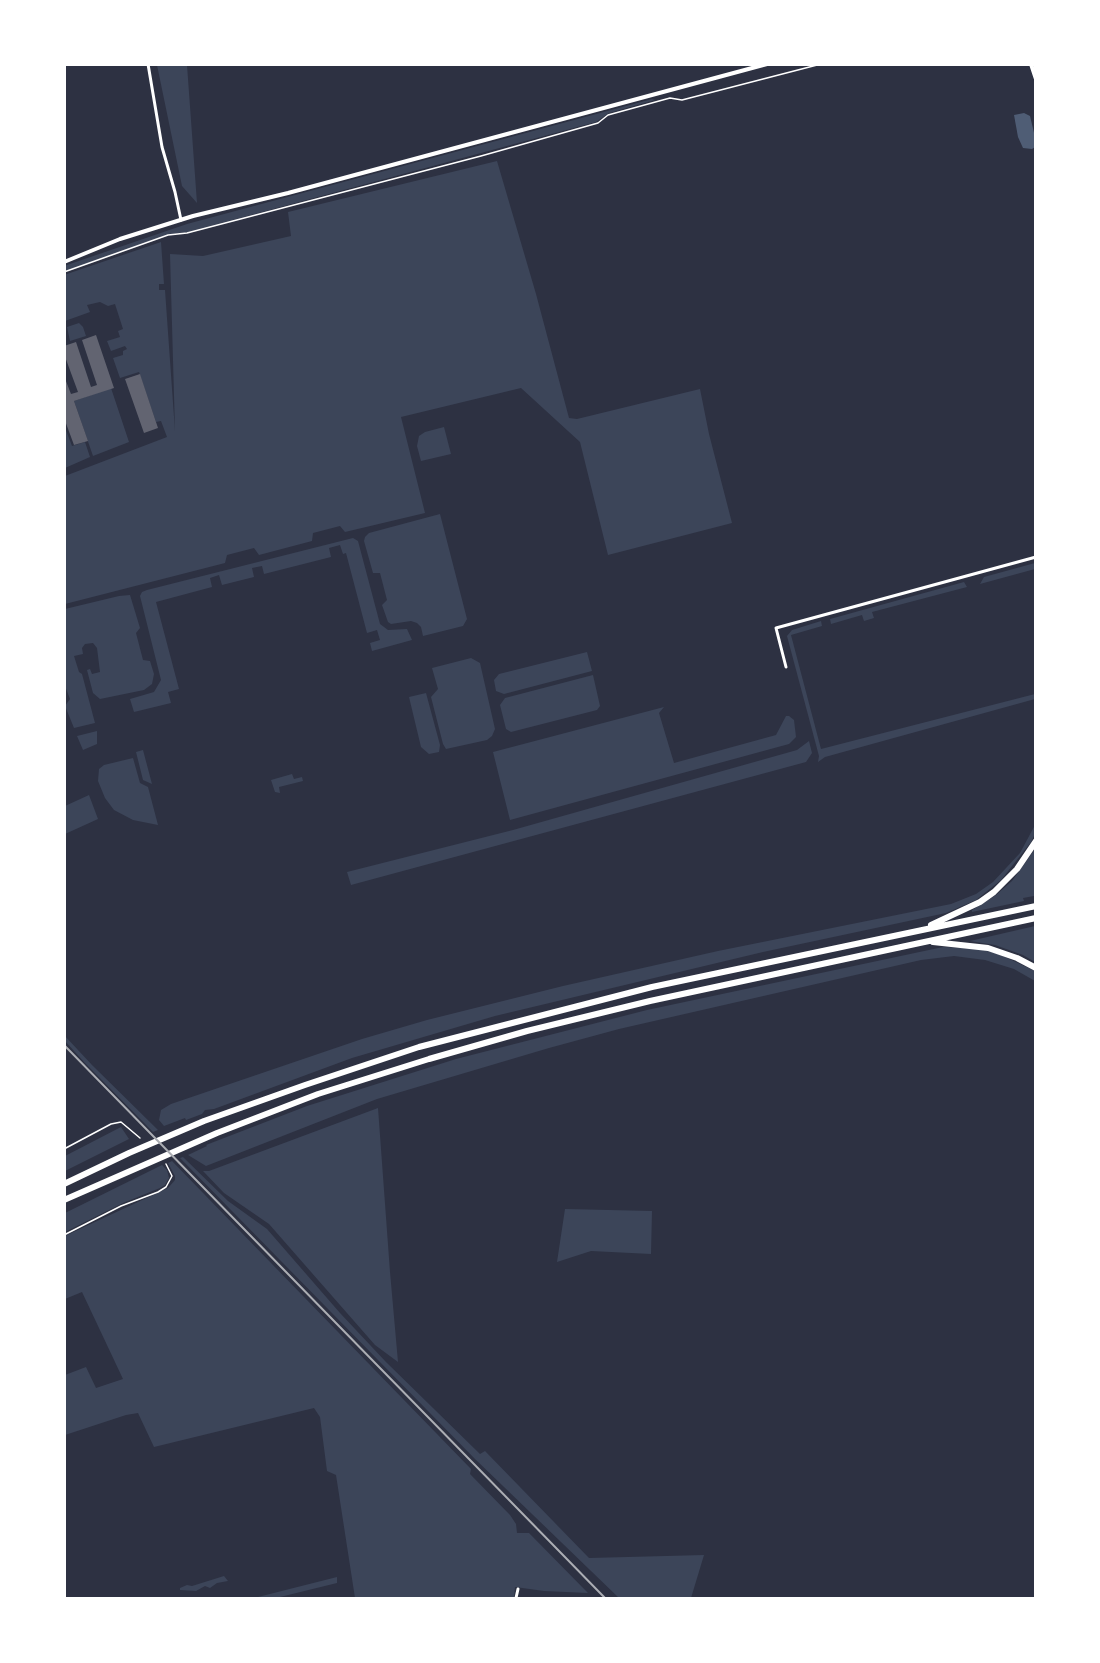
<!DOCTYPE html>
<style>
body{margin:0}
#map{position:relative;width:1100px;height:1663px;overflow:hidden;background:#2d3142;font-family:"Fira Sans",sans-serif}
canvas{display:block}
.frame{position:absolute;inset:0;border:66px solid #fff;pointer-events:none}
</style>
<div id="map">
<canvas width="1100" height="1663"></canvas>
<div class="frame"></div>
</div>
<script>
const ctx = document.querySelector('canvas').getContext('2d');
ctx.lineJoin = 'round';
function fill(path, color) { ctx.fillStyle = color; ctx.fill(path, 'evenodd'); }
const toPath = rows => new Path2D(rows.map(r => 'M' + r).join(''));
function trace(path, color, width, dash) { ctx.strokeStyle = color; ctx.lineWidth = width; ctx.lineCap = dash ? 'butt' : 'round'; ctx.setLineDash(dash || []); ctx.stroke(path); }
const green = toPath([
 [157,65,187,65,197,203,182,186],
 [652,99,655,100,609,113,596,122,188,232,169,234,65,271,64,266,187,224],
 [497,161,536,294,569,418,577,419,700,389,709,434,732,523,608,555,580,442,521,388,401,417,425,513,345,532,340,526,313,533,312,541,259,555,254,548,227,555,225,563,65,604,65,476,167,437,161,421,156,422,139,372,120,378,113,358,123,355,123,351,127,349,125,346,111,351,107,341,120,337,118,331,123,329,115,304,108,306,100,302,87,305,90,312,65,321,64,275,161,242,164,284,159,284,159,290,165,290,175,431,170,254,203,256,291,236,288,212],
 [79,323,83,327,86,336,70,341,67,327],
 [111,388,129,442,93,456,74,401],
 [64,425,72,446,85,442,90,457,65,468],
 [444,427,451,454,421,461,417,446,419,436,425,432],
 [440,514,467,619,463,626,423,636,421,627,417,623,411,621,391,624,388,622,382,605,387,600,380,573,373,573,364,541,365,537,369,533],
 [353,538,358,541,380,624,388,630,407,629,412,640,372,651,370,643,380,640,377,630,367,633,346,553,343,554,340,545,329,548,331,557,264,574,262,566,252,568,254,577,222,585,219,575,210,578,212,587,156,602,179,689,168,692,171,703,134,712,130,699,154,692,161,680,140,596,142,592,147,590],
 [1035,563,1035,569,980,584,984,577],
 [964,582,967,587,872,612,874,618,864,621,862,615,831,624,830,619],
 [130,595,140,628,136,633,143,660,150,661,154,674,152,684,144,690,100,699,93,693,87,670,90,669,92,674,100,672,97,648,93,643,85,644,82,648,83,654,74,656,79,672,82,674,95,723,74,728,65,706,70,699,65,686,65,609,119,596],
 [821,621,822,626,791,635,821,749,1035,694,1035,699,825,757,818,762,819,756,787,636,792,630],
 [587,652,592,671,504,694,496,691,494,680,499,674],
 [471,658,480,663,495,729,492,736,487,740,446,749,443,744,431,697,438,689,432,668],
 [593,675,600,706,597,710,511,732,506,729,500,705,505,698],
 [426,693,440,745,439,752,429,754,421,747,409,697],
 [664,707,659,713,674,763,776,735,786,716,789,716,794,720,796,737,789,744,510,820,493,752],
 [97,731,97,744,83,750,77,736],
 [809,741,812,753,806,762,351,885,347,872,513,830,797,750],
 [143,750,152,784,143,780,136,752],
 [133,758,140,783,148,787,158,825,133,820,114,810,105,798,98,781,99,769,104,765],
 [292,774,294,779,302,777,303,781,279,787,280,793,275,792,271,780],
 [89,795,98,819,65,834,65,806],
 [1035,825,1035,834,1031,842,1001,880,976,900,946,913,763,952,495,1016,352,1058,214,1109,205,1110,202,1114,186,1120,185,1118,164,1126,159,1120,161,1110,171,1104,362,1039,427,1020,563,986,718,951,951,904,976,894,993,882,1020,853],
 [1035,849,1035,898,1034,896,1023,898,1024,901,972,912,972,910,996,895,1012,881],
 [1035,926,1035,962,1023,955,995,945,970,941],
 [943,947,981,949,1001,955,1035,971,1035,981,1014,969,985,960,954,956,921,960,619,1029,549,1048,377,1099,206,1166,188,1155,207,1146,206,1145,307,1106,456,1059,647,1010],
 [64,1035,92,1065,158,1130,153,1132,84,1062,65,1041],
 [378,1108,390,1272,398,1362,375,1345,269,1224,224,1193,203,1171,209,1171],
 [121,1127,129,1139,65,1171,65,1156],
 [183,1157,228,1201,267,1229,340,1313,386,1362,480,1454,485,1451,589,1558,704,1555,691,1598,619,1598,475,1459,180,1158],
 [172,1161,471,1469,470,1474,510,1515,516,1524,517,1533,529,1533,588,1593,544,1591,515,1587,514,1598,355,1598,336,1475,327,1471,320,1417,314,1408,154,1447,138,1413,126,1415,65,1435,65,1375,86,1367,96,1388,123,1379,82,1292,65,1299,65,1236,168,1188,175,1180,175,1176,168,1163],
 [162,1165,167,1170,169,1178,165,1185,160,1188,123,1203,65,1232,65,1213],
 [565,1209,652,1211,651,1254,591,1251,557,1262],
 [224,1576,228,1581,217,1583,210,1588,205,1586,196,1591,180,1590,180,1588,187,1585,192,1586],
 [337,1577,337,1583,276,1598,254,1598]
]);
const water = toPath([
 [1024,113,1030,116,1035,137,1035,147,1032,149,1023,148,1018,137,1014,115]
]);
const building = toPath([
 [96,335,114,388,74,401,88,441,74,445,64,418,64,376,71,394,78,392,64,354,64,346,76,342,91,387,97,385,82,340],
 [140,374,158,428,144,433,125,379]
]);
const path = toPath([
 [64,272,168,235,187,233,481,156,598,123,608,115,670,98,682,100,821,64],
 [64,1149,111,1124,121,1122,140,1138],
 [64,1235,121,1206,158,1192,166,1187,172,1176,166,1164]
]);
const minor = toPath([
 [148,64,162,147,175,192,181,220],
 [786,667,776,628,1036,557],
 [516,1598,518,1589]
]);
const tertiary = toPath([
 [1031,64,1036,79],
 [64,262,120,239,193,216,288,193,767,64]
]);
const motorway = toPath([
 [931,925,980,902,994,892,1017,869,1036,841],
 [933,942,988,948,1017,958,1036,968],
 [64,1184,129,1153,204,1121,305,1085,419,1047,652,987,1036,906],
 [64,1200,217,1133,318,1094,429,1059,527,1031,650,1001,1036,918]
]);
const rail = toPath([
 [64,1045,605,1598]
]);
fill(green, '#3c4559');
fill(water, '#4f5d75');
fill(building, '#626471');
trace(path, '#fff', 1.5);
trace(minor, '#fff', 3);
trace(tertiary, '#fff', 4);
trace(motorway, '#fff', 6);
trace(rail, '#abadb3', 2);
</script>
